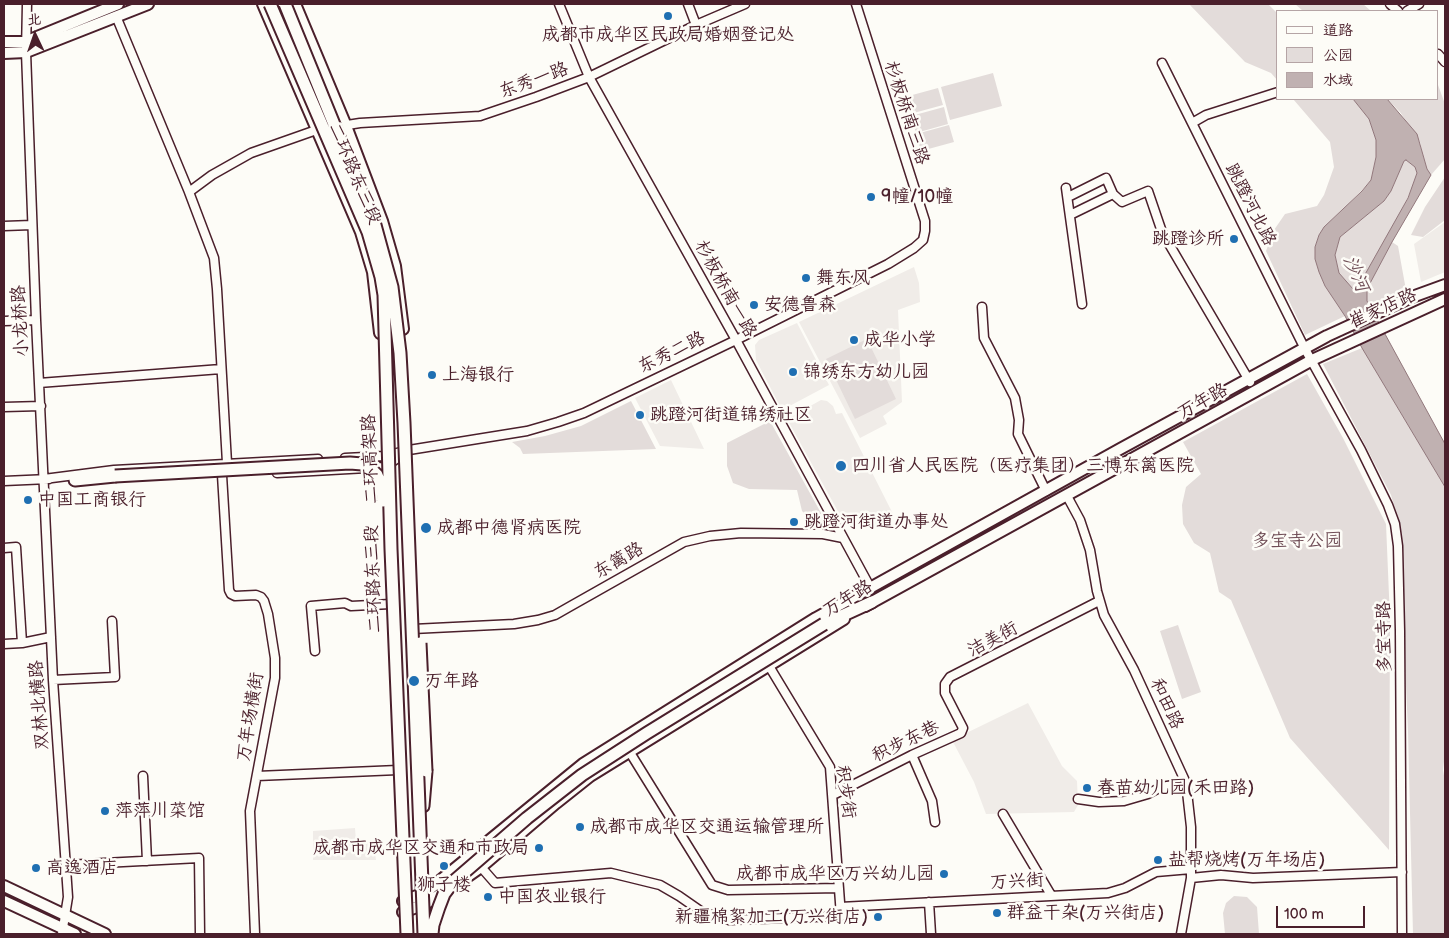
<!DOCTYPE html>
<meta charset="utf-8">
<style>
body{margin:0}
#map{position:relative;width:1449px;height:938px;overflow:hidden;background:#fdfcf7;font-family:"Balsamiq Sans","LXGW WenKai TC",sans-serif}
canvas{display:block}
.frame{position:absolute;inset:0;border:5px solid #4a1f2b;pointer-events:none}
.legend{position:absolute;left:1276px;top:10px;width:162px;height:90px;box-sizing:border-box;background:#fdfcf7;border:1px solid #b5a4a5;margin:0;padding:6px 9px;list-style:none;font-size:15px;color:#4a1f2b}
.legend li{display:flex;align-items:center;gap:10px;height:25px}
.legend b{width:25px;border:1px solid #b5a4a5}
.north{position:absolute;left:10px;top:10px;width:50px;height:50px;-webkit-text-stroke:4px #fdfcf7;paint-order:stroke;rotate:357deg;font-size:14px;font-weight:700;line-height:20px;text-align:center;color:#4a1f2b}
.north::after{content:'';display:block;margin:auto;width:18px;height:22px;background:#4a1f2b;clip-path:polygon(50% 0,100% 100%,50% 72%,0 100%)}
.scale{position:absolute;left:1276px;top:906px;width:89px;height:22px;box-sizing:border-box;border:2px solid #4a1f2b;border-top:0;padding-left:6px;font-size:15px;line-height:18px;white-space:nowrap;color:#4a1f2b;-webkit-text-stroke:4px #fdfcf7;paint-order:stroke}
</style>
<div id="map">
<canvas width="1449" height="938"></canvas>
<div class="frame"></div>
<ul class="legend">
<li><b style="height:6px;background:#fdfcf7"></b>道路</li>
<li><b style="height:14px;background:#e3dcda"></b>公园</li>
<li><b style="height:14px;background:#c0b1b1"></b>水域</li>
</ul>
<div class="north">北</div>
<div class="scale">100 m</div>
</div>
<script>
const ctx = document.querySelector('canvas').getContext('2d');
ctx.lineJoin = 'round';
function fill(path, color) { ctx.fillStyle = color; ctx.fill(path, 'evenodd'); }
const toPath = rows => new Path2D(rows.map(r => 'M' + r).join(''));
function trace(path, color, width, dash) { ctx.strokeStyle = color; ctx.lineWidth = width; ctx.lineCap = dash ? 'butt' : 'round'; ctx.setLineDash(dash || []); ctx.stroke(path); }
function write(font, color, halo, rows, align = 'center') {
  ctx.font = font + ' "Balsamiq Sans","LXGW WenKai TC",sans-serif'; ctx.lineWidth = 5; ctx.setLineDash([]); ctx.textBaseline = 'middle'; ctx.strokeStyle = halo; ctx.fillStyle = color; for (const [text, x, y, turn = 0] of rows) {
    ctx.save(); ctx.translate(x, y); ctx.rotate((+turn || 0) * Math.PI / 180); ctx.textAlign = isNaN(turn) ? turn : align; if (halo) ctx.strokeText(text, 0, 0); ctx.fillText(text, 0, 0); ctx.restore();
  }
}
const built = toPath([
 [1445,222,1445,272,1421,282,1414,244],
 [914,267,919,283,920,302,898,310,902,402,883,416,887,424,860,438,799,322],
 [797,323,829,385,782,410,756,360,755,345,759,340],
 [671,380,704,449,660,446,635,398],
 [821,400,827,401,833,406,836,414,842,413,893,514,870,527,866,523,845,524,787,419],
 [1028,703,1062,766,1077,781,1078,805,1074,812,986,814,974,782,952,740],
 [355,828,356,841,373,841,376,860,313,860,313,831]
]);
const green = toPath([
 [1189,4,1268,4,1278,14,1278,81,1271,73,1245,62],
 [1295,4,1363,4,1371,11,1303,11],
 [993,73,1002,106,950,120,941,87],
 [1438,85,1445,104,1445,159,1431,175,1427,169,1422,153,1420,142,1400,112,1387,99,1438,99],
 [938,88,943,105,910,114,905,97],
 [1293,99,1353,99,1369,119,1376,140,1376,157,1371,180,1362,190,1324,227,1319,235,1315,247,1315,259,1325,286,1345,316,1305,335,1266,251,1274,230,1285,214,1317,206,1324,195,1334,167,1330,142],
 [944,107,948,124,916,133,911,116],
 [949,125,954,142,921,151,916,134],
 [1406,160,1415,167,1417,173,1415,182,1397,220,1363,278,1357,287,1353,289,1339,273,1335,255,1340,237,1384,201,1391,191,1404,161],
 [1445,177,1445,220,1423,237,1411,235,1425,207],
 [1392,242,1398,246,1406,290,1370,306,1367,301,1367,289],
 [867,339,896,399,855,419,826,359],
 [1362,348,1445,487,1445,753,1443,770,1445,781,1445,934,1413,934,1408,732,1399,523,1391,495,1323,364],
 [1307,374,1343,438,1386,524,1390,619,1389,850,1290,738,1231,600,1219,592,1210,553,1194,543,1183,524,1182,505,1186,487,1201,474,1183,442],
 [631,401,656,449,523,454,520,448,512,442,545,436,581,426],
 [770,421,826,522,827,529,824,531,808,530,807,516,802,511,797,490,749,489,733,483,727,466,727,443],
 [1178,625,1201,692,1182,699,1160,631],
 [1234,896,1247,897,1257,907,1259,934,1225,934,1223,913,1226,903]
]);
const water = toPath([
 [1353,99,1387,99,1417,134,1427,169,1431,175,1392,242,1367,289,1367,301,1445,444,1445,487,1362,348,1345,316,1325,286,1319,272,1315,259,1315,247,1319,235,1324,227,1362,191,1371,180,1376,157,1376,140,1369,119,1353,99],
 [1406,160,1415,167,1417,173,1408,198,1363,278,1357,287,1353,289,1339,273,1335,255,1340,237,1384,201,1391,191,1404,161,1406,160]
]);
const minor = toPath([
 [27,4,26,52,36,320,53,680,68,897,62,934],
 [559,4,589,77,736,340,870,587],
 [688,4,696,25],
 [1390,4,1398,11],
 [1407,11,1419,4],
 [116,16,189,192,214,258,217,289,227,463],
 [1438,54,1445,62],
 [1162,63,1305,349,1361,450,1388,505,1395,524,1398,546,1400,631,1402,934],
 [1192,123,1206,115,1278,92],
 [341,126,360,123,480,116,536,97,589,77,696,25,745,4],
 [1066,188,1082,304],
 [189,192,212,175,251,153,322,128],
 [1113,194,1122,202,1148,191,1162,232,1250,382],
 [1068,197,1106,178,1113,194,1070,215],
 [4,226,32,225],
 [982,307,984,338,1015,398,1019,420,1018,434,1046,491],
 [4,321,36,320],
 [39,383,221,369],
 [4,407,41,406],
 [345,458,385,456,409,450,527,431,558,422,584,413,736,340,888,264,914,248,923,240,925,231,925,221,856,4],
 [277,473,385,467,406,452],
 [222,475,229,590,231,594,235,596,256,595,261,597,264,601,268,614,275,658,275,678,250,811,255,934],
 [44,479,114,470,318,459],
 [4,481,49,479],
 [1067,496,1080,520,1090,550,1097,591,1104,615,1134,670,1186,783,1191,827,1191,878,1181,934],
 [4,548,16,547,22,643],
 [413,629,514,624,538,620,555,615,569,607,684,542,710,536,741,533,823,534,843,538],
 [4,644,22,643,51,637],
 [315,651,311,606,345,603,351,606,391,604],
 [53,680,115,677,112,621],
 [629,751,712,885,728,890,839,888],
 [912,755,932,801,935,822],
 [143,776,147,861],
 [257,776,398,770],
 [833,795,912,755,961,733,963,728,945,693,945,684,950,677,1099,601],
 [1078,799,1099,802,1124,801,1148,794,1161,787,1186,783],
 [1003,814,1051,895],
 [66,865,199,858,200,934],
 [481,867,495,883,611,873,660,885,679,896,702,912,729,920,841,916,830,767,769,666],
 [1191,878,1221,875,1253,878,1402,872],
 [929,902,931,934],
 [840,907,1108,893,1125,888,1156,872,1191,869]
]);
const major = toPath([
 [263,4,361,232,373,272,380,333],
 [295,4,346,126,382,221,395,266,403,329],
 [4,42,25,42,118,4],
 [4,53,26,52,148,4],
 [865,606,1312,360,1445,299],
 [461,881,481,867,556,803,590,776,844,619],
 [4,886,105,934],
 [4,901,75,934],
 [403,901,425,893,583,764,816,618,1120,449,1327,336,1412,297,1445,285],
 [403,912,425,904,447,890]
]);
const highway = toPath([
 [75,480,115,476],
 [824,624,872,602],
 [423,806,426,771]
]);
const highwayBridge = toPath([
 [270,4,368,232,381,277,384,295,391,549,407,934],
 [285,4,375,225,392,287,400,353,404,423,424,934],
 [115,476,350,463,362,464,371,469,377,475,382,487,383,501],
 [420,643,426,771],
 [432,934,433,925,439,907,444,894,453,882,527,818,582,775,647,733,824,624]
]);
const markers = [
 [668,16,5,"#1f6fb2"],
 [871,197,5,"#1f6fb2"],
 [1234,239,5,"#1f6fb2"],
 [806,278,5,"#1f6fb2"],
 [754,305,5,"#1f6fb2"],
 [854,340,5,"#1f6fb2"],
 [793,372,5,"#1f6fb2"],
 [432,375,5,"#1f6fb2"],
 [640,415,5,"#1f6fb2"],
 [841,466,6,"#1f6fb2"],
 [28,500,5,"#1f6fb2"],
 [794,522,5,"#1f6fb2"],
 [426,528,6,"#1f6fb2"],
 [414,681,6,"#1f6fb2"],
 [1087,788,5,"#1f6fb2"],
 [105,811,5,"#1f6fb2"],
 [580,827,5,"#1f6fb2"],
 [539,848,5,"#1f6fb2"],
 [1158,860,5,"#1f6fb2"],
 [444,866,5,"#1f6fb2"],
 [36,868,5,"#1f6fb2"],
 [944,874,5,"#1f6fb2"],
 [488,897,5,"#1f6fb2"],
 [997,913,5,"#1f6fb2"],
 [878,917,5,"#1f6fb2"]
];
const poiNames = [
 ["成都市成华区民政局婚姻登记处",668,35,"center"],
 ["9幢/10幢",881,197],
 ["跳蹬诊所",1224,239,"right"],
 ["舞东风",816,278],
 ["安德鲁森",764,305],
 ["成华小学",864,340],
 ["锦绣东方幼儿园",803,372],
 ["上海银行",442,375],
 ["跳蹬河街道锦绣社区",650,415],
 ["四川省人民医院（医疗集团）三博东篱医院",852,466],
 ["中国工商银行",38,500],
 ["跳蹬河街道办事处",804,522],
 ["成都中德肾病医院",437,528],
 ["万年路",425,681],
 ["春苗幼儿园(禾田路)",1097,788],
 ["萍萍川菜馆",115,811],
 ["成都市成华区交通运输管理所",590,827],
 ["成都市成华区交通和市政局",529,848,"right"],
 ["盐帮烧烤(万年场店)",1168,860],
 ["高逸酒店",46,868],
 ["成都市成华区万兴幼儿园",934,874,"right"],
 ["狮子楼",444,885,"center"],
 ["中国农业银行",498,897],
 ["群益干杂(万兴街店)",1007,913],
 ["新疆棉絮加工(万兴街店)",868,917,"right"]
];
const streetNames = [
 ["东秀一路",534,81,-20],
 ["杉板桥南三路",906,113,72],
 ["二环路东三段",354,174,67],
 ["跳蹬河北路",1250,205,63],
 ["杉板桥南一路",725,289,61],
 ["崔家店路",1383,309,-24],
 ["小龙桥路",21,321,-93],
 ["东秀二路",672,353,-26],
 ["万年路",1203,402,-29],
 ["二环高架路",371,459,-92],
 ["东篱路",619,561,-30],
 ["二环路东三段",374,579,-92],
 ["万年路",848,599,-31],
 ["多宝寺路",1385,637,-91],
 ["洁美街",993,640,-28],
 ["和田路",1166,704,65],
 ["双林北横路",40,705,-94],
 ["万年场横街",251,717,-81],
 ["积步东巷",906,742,-26],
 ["积步街",845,792,82],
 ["万兴街",1017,882,-3]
];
const parkNames = [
 ["多宝寺公园",1297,541]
];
const waterNames = [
 ["沙河",1355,274,66]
];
fill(built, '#f0ece8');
fill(green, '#e3dcda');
fill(water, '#c0b1b1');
trace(water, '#91777b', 1);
trace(minor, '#4a1f2b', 11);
trace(major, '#4a1f2b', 14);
trace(highway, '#4a1f2b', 15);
trace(minor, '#fdfcf7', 8);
trace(major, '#fdfcf7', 10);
trace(highway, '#fdfcf7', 11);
trace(highwayBridge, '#4a1f2b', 15, []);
trace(highwayBridge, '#fdfcf7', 11);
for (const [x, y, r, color] of markers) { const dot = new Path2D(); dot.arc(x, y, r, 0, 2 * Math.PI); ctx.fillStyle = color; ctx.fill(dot); trace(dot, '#fdfcf7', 2); }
write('18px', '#4a1f2b', '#fdfcf7', poiNames, 'left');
write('18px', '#4a1f2b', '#fdfcf7', streetNames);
write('18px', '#704e57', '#fdfcf7', parkNames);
write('italic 19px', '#73525a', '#fdfcf7', waterNames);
</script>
